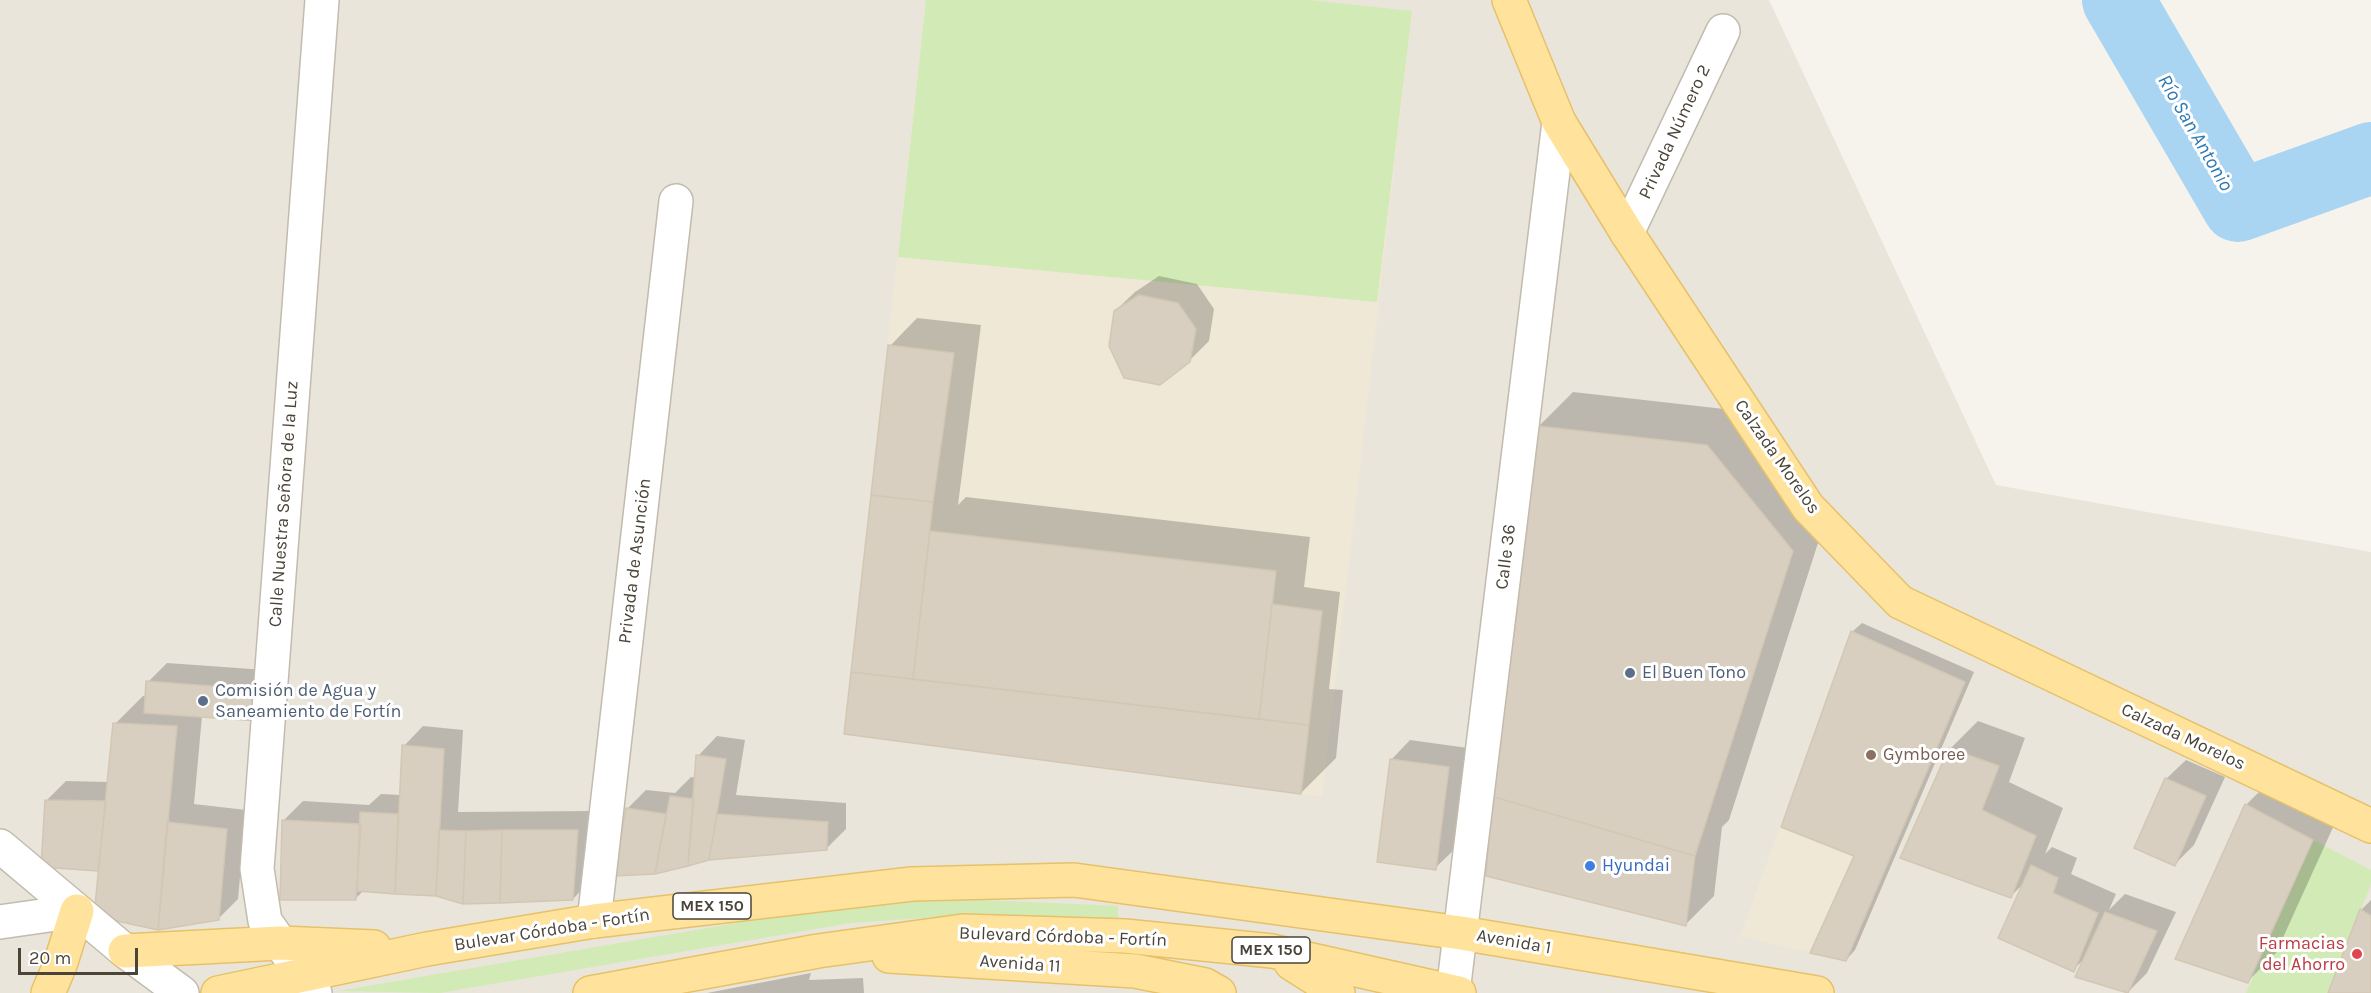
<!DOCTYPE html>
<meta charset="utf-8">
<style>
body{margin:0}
#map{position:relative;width:2371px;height:993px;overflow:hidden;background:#f6f3ec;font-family:Karla,sans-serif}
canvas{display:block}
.scale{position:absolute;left:18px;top:948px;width:120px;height:27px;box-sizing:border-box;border:3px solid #4b4439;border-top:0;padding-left:8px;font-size:18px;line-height:21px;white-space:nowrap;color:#4b4439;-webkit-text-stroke:4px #fff;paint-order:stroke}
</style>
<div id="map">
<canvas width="2371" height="993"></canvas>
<div class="scale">20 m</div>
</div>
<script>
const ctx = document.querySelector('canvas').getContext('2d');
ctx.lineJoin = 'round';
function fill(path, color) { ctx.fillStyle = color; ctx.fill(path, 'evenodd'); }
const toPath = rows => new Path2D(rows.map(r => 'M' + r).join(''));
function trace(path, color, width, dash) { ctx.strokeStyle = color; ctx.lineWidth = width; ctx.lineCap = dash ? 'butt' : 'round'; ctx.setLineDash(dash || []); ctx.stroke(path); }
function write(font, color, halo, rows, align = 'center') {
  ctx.font = font + ' Karla,sans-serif'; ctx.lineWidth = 6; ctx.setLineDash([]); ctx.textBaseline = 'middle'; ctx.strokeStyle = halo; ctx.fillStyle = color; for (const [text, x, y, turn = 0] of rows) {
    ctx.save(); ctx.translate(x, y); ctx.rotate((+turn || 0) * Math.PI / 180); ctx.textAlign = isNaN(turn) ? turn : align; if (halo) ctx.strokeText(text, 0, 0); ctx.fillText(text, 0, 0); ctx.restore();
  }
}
const residential = toPath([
 [0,0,1769,0,1996,485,2371,552,2371,993,0,993]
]);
const education = toPath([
 [926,0,1310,0,1412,11,1322,797,844,734],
 [1851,631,1965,682,1846,961,1740,936]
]);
const green = toPath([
 [926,0,1310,0,1412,11,1377,302,898,257],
 [2313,840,2371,870,2371,884,2328,993,2246,993],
 [984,900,1118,906,1118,919,983,914,851,923,440,993,338,991,848,904]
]);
const shadow = toPath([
 [1159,276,1197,284,1214,309,1209,341,1189,361,1115,311,1135,292],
 [917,318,981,325,958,505,966,497,1310,537,1304,587,1340,592,1329,689,1343,690,1336,758,1301,793,846,732,890,346],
 [1573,392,1742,411,1827,515,1729,820,1722,827,1714,896,1686,924,1538,427],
 [1862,623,1974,672,1855,950,1846,960,1856,856,1852,632],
 [167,663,280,671,278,700,202,716,194,804,246,810,238,899,219,918,100,867,97,870,47,800,66,781,109,782,115,724,143,696,147,696,148,682],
 [1978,721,2025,738,2009,782,2063,808,2045,854,2052,847,2077,858,2071,874,2116,894,2109,910,2125,894,2176,912,2147,973,2127,993,2077,976,2084,959,2073,970,2024,883,2011,896,1950,749],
 [423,726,463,730,458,812,597,811,592,879,573,899,364,890,355,899,284,820,303,801,369,805,381,794,401,795,404,746],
 [717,736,745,740,736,795,846,803,846,829,826,849,709,859,655,872,627,809,646,790,675,793,691,777,697,778,698,756],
 [1410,740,1468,748,1455,849,1435,868,1391,760],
 [2186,760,2225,777,2194,845,2175,864,2166,779],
 [2274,777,2340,812,2276,953,2248,981,2246,805],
 [2371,900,2371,993,2329,993,2361,910],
 [811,973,809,980,863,978,864,993,707,993]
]);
const river = toPath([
 [2118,0,2238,206,2371,158]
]);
const building = toPath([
 [1139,295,1178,303,1196,329,1190,362,1160,385,1124,378,1109,346,1114,311,1139,295],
 [888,345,954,353,933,502,871,495,888,345],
 [1537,426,1707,445,1793,551,1695,856,1491,796,1537,426],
 [871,495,933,502,913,679,851,672,871,495],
 [930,531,1276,571,1259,719,913,679,930,531],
 [1272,604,1322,611,1309,725,1259,719,1272,604],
 [1851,631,1965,682,1846,961,1810,953,1854,856,1781,827,1851,631],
 [851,672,1309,725,1301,794,844,734,851,672],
 [146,681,261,690,259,721,144,713,146,681],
 [113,723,177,726,158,930,94,916,113,723],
 [402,745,444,749,436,896,395,894,402,745],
 [1949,748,1999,766,1982,810,2036,836,2011,898,1900,858,1949,748],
 [696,755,726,759,709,860,688,866,696,755],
 [1390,759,1449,767,1436,870,1377,862,1390,759],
 [2165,778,2206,796,2175,866,2134,848,2165,778],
 [670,796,694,799,688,866,655,874,670,796],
 [1491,796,1695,856,1686,926,1486,876,1491,796],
 [45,800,106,801,98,871,41,867,45,800],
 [2245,804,2313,840,2248,983,2175,959,2245,804],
 [626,808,666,814,655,874,614,876,626,808],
 [360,812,398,814,395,894,357,891,360,812],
 [717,814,828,822,827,850,709,860,717,814],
 [282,820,361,824,356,900,280,900,282,820],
 [167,822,227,829,219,920,158,930,167,822],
 [439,830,466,831,463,904,436,896,439,830],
 [502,830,500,903,463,904,466,831,502,830],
 [502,830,578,830,573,900,500,903,502,830],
 [2031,865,2058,878,2053,893,2098,913,2074,972,1998,938,2031,865],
 [2360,909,2371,916,2371,993,2328,993,2360,909],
 [2105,912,2157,931,2128,993,2075,977,2105,912]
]);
const minor = toPath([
 [1627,233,1723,31],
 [0,846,125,951,182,993],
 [594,921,676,201],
 [0,922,77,911],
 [1453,992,1559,122],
 [315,993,265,921,257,869,322,0]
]);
const major = toPath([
 [1509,0,1559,122,1627,233,1808,507,1900,602,2371,826],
 [125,951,280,943,374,947],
 [889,956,1135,971,1205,985,1219,993],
 [1291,963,1338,993],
 [48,993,60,965,77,911],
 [218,993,427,949,594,921,912,884,1074,880,1461,933,1817,993],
 [590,993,818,951,963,931,1125,936,1272,951,1459,993]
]);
const markers = [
 [1630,673,6,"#5c6f8a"],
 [203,701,6,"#5c6f8a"],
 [1871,755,6,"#8d6e63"],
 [1590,866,6,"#3f7fe0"],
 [2357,954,6,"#e0444e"]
];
const shields = [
 [712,906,78],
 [1271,950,78]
];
const shieldNames = [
 ["MEX 150",712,906],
 ["MEX 150",1271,950]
];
const streetNames = [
 ["Privada Número 2",1675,132,-65],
 ["Calzada Morelos",1777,457,55],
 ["Calle Nuestra Señora de la Luz",284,504,-86],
 ["Calle 36",1506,557,-83],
 ["Privada de Asunción",635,561,-83],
 ["Calzada Morelos",2183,737,25],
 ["Bulevar Córdoba - Fortín",552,930,-9],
 ["Bulevard Córdoba - Fortín",1063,937,2],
 ["Avenida 1",1514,942,10],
 ["Avenida 11",1020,964,4]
];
const serviceNames = [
 ["El Buen Tono",1642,673],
 ["Comisión de Agua y",215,691],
 ["Saneamiento de Fortín",215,712]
];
const educationNames = [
 ["Gymboree",1883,755]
];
const shopNames = [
 ["Hyundai",1602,866]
];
const healthNames = [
 ["Farmacias",2345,944],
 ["del Ahorro",2345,965]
];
const waterNames = [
 ["Río San Antonio",2195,133,60]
];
fill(residential, '#eae5da');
fill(education, '#efe8d6');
fill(green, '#d2eab5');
fill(shadow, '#0003');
trace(river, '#a9d4f2', 72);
fill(building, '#d8cfc1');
trace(building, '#d3c7b4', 1.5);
trace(minor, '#c2bbae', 36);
trace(major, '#e6c16a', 36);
trace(minor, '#fff', 33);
trace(major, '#ffe39c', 33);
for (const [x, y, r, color] of markers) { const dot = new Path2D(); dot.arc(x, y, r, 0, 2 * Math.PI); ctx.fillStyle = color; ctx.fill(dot); trace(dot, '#fff', 2); }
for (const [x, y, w] of shields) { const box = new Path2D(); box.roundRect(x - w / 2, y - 13, w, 26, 4.5); ctx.fillStyle = '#fff'; ctx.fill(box); trace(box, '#4b4439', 1.5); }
write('bold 16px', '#4b4439', null, shieldNames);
write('18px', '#4b4439', '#fff', streetNames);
write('18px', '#4e5e75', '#fff', serviceNames, 'left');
write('18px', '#785e54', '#fff', educationNames, 'left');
write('18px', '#366cbe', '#fff', shopNames, 'left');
write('18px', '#be3a42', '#fff', healthNames, 'right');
write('italic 20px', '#2e7ab2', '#fff', waterNames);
</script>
